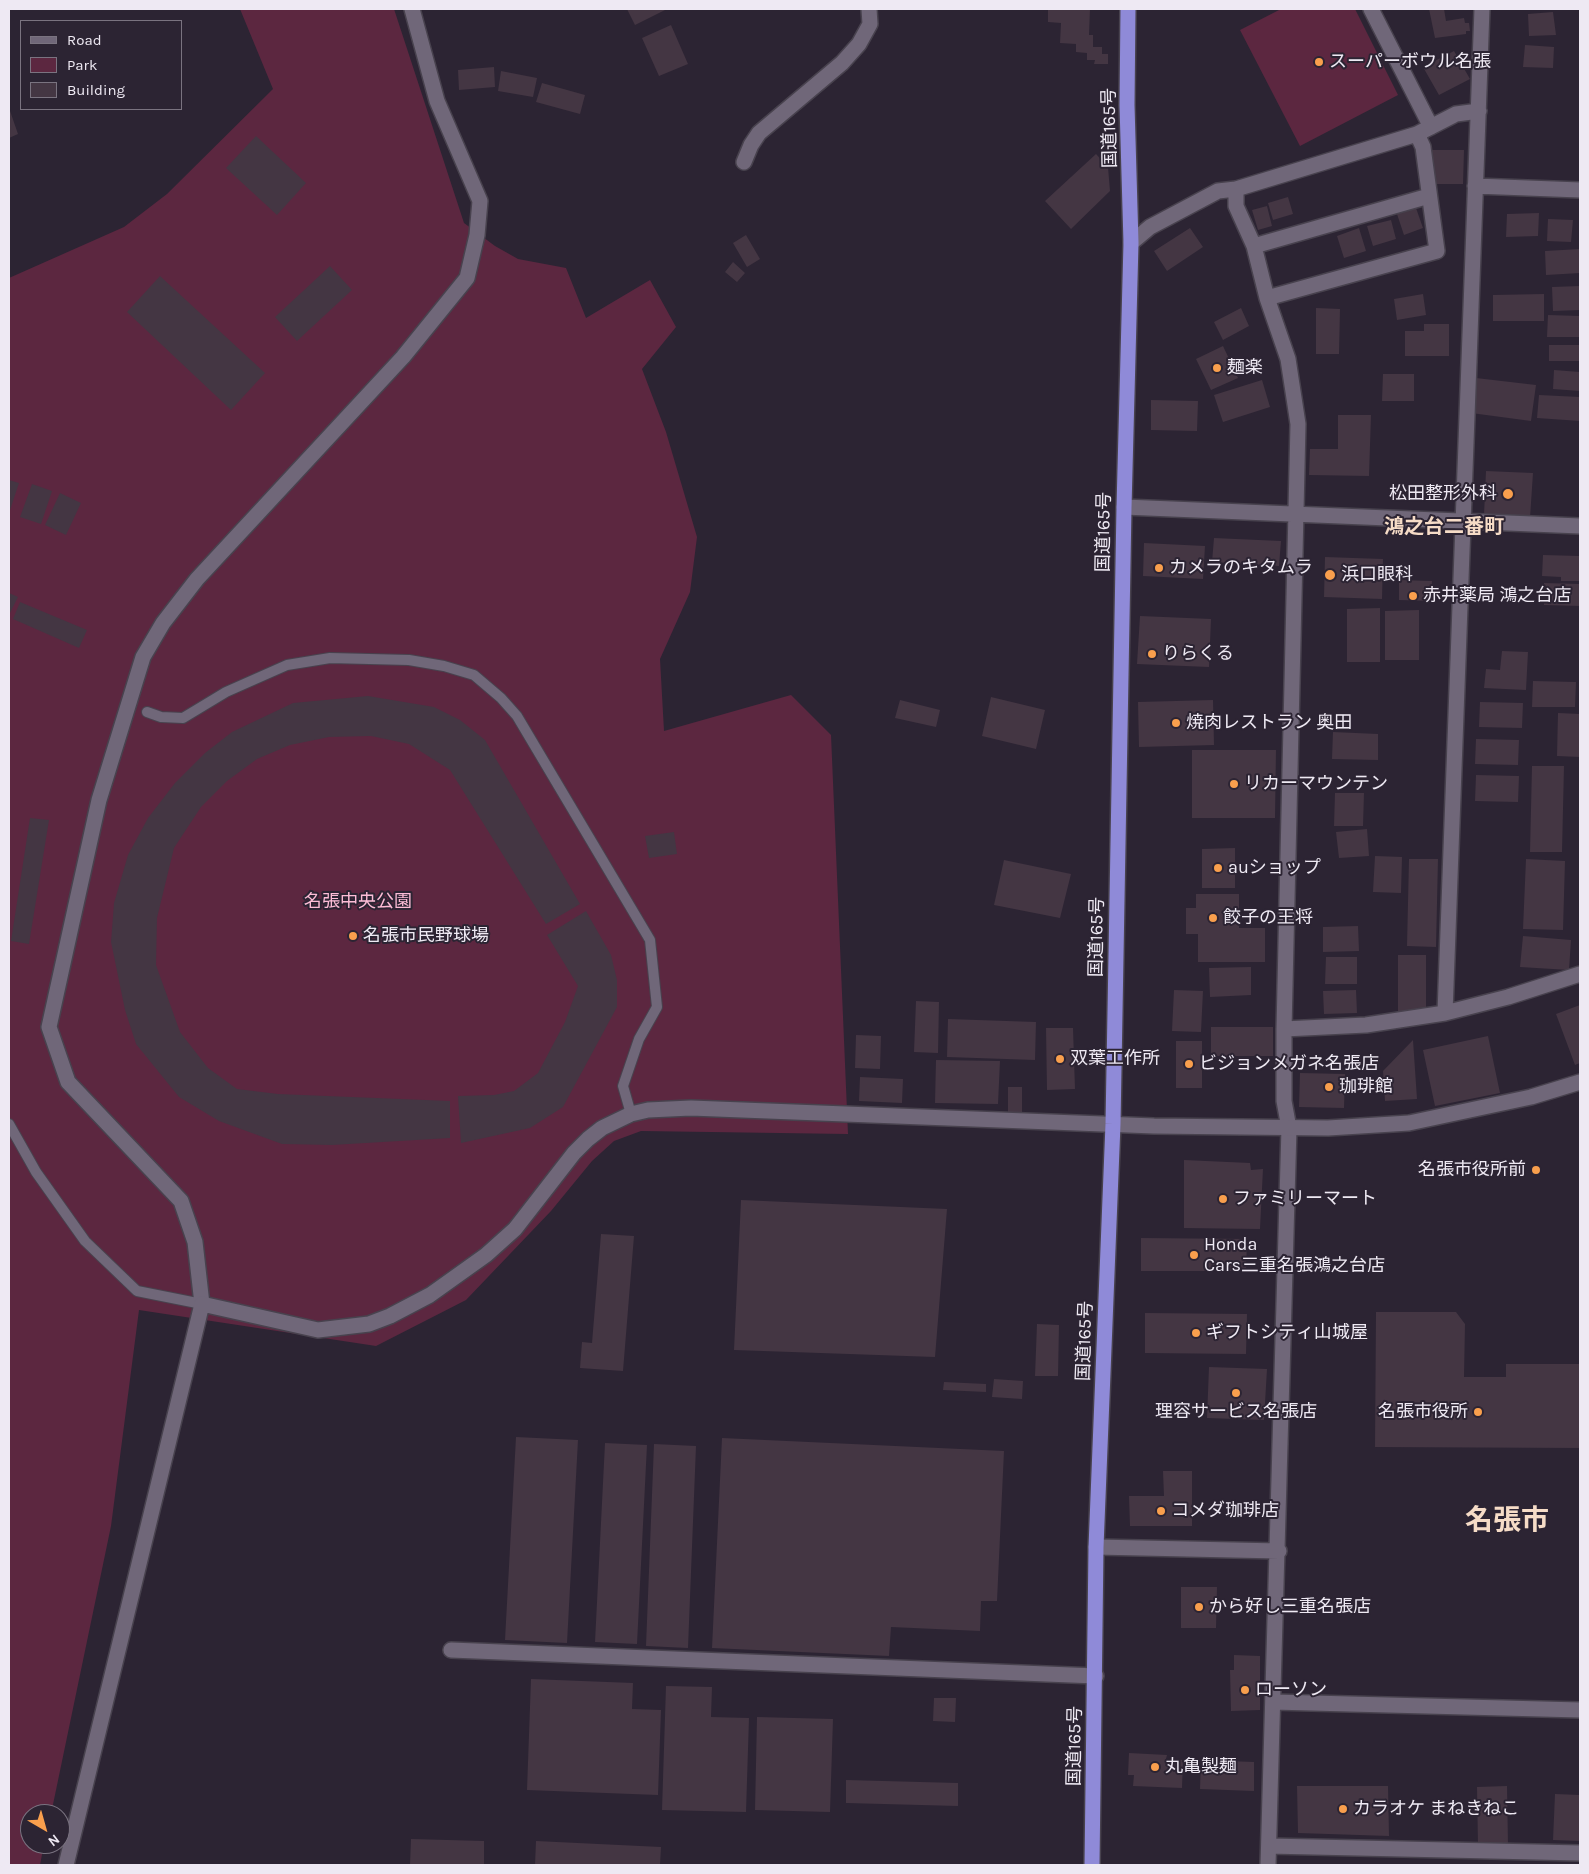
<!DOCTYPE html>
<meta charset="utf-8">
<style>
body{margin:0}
#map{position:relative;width:1589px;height:1874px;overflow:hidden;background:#2c2433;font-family:Karla,sans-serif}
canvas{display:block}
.frame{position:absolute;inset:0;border:10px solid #eee9f3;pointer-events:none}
.legend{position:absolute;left:20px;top:20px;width:162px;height:90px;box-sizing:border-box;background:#2c2433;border:1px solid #7a7380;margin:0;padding:6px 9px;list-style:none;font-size:15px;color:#eee9f3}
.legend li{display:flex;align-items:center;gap:10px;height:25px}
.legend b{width:25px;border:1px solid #7a7380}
.north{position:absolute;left:20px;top:1804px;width:50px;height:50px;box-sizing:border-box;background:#2c2433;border:1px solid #7a7380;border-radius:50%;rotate:142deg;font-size:14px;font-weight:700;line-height:20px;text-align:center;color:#eee9f3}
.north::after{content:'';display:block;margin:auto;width:18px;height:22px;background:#f99f4d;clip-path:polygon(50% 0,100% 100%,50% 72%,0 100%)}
</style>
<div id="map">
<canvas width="1589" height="1874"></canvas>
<div class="frame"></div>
<ul class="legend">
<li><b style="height:6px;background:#706779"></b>Road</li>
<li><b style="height:14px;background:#5c2740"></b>Park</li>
<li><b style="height:14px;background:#443643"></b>Building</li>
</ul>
<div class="north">N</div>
</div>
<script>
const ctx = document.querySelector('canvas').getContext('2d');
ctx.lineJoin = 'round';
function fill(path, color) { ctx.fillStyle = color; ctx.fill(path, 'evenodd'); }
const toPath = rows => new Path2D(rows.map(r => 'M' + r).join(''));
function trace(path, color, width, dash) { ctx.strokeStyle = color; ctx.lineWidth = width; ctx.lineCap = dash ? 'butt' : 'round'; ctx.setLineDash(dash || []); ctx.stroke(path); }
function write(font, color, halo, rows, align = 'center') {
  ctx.font = font + ' Karla,"Noto Sans JP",sans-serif'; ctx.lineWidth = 4; ctx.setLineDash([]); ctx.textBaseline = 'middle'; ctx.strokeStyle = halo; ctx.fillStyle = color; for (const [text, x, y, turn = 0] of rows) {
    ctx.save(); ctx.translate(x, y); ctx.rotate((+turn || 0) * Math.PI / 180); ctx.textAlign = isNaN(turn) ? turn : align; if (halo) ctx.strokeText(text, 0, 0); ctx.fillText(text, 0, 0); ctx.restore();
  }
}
const green = toPath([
 [240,9,394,9,464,223,495,246,518,259,566,268,586,318,650,280,676,327,642,369,666,432,697,537,690,592,660,659,664,731,791,695,831,735,848,1134,641,1131,614,1141,592,1161,551,1211,466,1300,376,1346,139,1310,111,1526,51,1814,30,1814,30,1844,44,1844,40,1865,9,1865,9,278,124,227,167,194,273,89],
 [1281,9,1355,9,1398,95,1300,146,1240,30]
]);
const building = toPath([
 [627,9,667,9,635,25],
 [1048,9,1090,9,1089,35,1093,35,1093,47,1102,47,1102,54,1108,54,1108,64,1094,64,1095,60,1087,60,1087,53,1076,52,1076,44,1060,43,1061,23,1048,22],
 [1429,9,1444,9,1446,21,1464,18,1465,23,1469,23,1470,31,1466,31,1466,34,1435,38],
 [1553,12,1556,35,1529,36,1528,14],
 [671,25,688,64,659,76,642,38],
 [1525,45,1554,47,1553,68,1523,67],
 [1454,51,1470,79,1439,95,1423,67],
 [494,67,495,87,459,90,458,70],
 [501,71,537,78,533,97,498,91],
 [542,83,585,95,580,114,536,102],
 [9,108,18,134,9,138],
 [256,136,306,183,277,215,226,168],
 [1431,150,1464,150,1463,184,1431,184],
 [1096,154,1108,167,1110,191,1071,229,1045,201],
 [1288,197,1293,214,1273,220,1268,203],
 [1267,206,1272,226,1258,230,1252,210],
 [1416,208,1423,228,1404,235,1397,214],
 [1539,213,1538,236,1506,237,1507,214],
 [1548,219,1573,220,1571,242,1547,241],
 [1391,220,1396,239,1373,246,1367,226],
 [1190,228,1203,247,1167,271,1154,251],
 [1359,228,1366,251,1344,258,1337,236],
 [746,235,760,259,747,267,733,243],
 [1580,249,1580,273,1546,275,1545,251],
 [733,262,745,273,737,282,725,272],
 [330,266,352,290,297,341,275,317],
 [160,276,265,373,231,410,127,312],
 [1580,286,1580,310,1553,311,1552,287],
 [1423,294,1426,315,1397,320,1394,299],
 [1544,294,1544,321,1493,321,1493,295],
 [1241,308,1249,326,1223,340,1214,322],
 [1316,308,1340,309,1339,354,1316,354],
 [1548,315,1580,316,1580,337,1547,337],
 [1424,324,1449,324,1449,356,1405,356,1405,331,1424,331],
 [1549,345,1580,345,1580,361,1549,361],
 [1223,346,1238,378,1211,390,1196,359],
 [1554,370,1580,372,1580,391,1553,389],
 [1383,374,1414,374,1414,401,1382,401],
 [1476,378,1536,385,1531,421,1471,413],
 [1262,380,1270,407,1223,422,1214,395],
 [1539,395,1580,397,1580,421,1537,418],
 [1151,400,1198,401,1197,431,1151,430],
 [1338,415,1371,415,1369,476,1309,475,1310,449,1338,449],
 [1486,471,1533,473,1530,518,1484,515],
 [9,480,19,483,9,513],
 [32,484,52,491,41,524,20,517],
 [60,493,81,503,66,535,45,525],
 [1214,538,1281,541,1279,566,1212,562],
 [1144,543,1205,546,1203,579,1143,576],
 [1543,555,1580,556,1580,581,1561,581,1561,577,1542,576],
 [1325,557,1383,559,1382,599,1324,597],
 [1399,580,1432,581,1431,601,1399,600],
 [1544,583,1580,584,1580,606,1544,605],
 [9,593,18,597,9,615],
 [20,602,87,630,79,648,13,619],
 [1380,608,1380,662,1347,662,1347,609],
 [1419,610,1419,660,1385,660,1385,611],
 [1140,616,1211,619,1209,667,1137,664],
 [1502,651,1528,652,1526,690,1484,688,1486,669,1500,670],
 [1533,681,1576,682,1575,707,1532,707],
 [368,696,434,707,460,720,485,740,580,904,546,924,450,770,409,744,371,736,329,737,290,745,257,759,227,781,201,807,174,848,157,918,156,965,180,1032,208,1068,237,1089,278,1094,450,1101,450,1138,332,1145,282,1144,219,1121,179,1097,136,1044,125,1010,111,942,114,903,128,855,148,818,175,783,205,753,232,732,293,703],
 [991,697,1045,710,1036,749,982,736],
 [900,700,940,710,936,727,895,718],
 [1213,700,1214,745,1139,747,1138,702],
 [1480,702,1523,703,1522,728,1479,727],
 [1558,713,1580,714,1580,757,1557,756],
 [1333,732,1378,734,1378,760,1332,759],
 [1476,739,1519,740,1518,765,1475,764],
 [1192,750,1276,750,1275,818,1192,818],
 [1532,766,1564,766,1562,852,1530,852],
 [1476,775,1519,776,1518,802,1475,801],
 [1335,793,1364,793,1363,826,1334,826],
 [30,818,49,820,29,944,11,941],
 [1367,829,1369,856,1339,858,1336,832],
 [674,832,677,854,649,858,645,836],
 [1235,848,1235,888,1202,888,1202,849],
 [1375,856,1402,857,1401,893,1373,892],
 [1409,859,1438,859,1436,947,1407,946],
 [1526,859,1565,861,1563,930,1523,929],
 [1004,860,1071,874,1060,918,994,905],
 [1196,894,1239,894,1239,928,1265,928,1265,962,1198,962,1198,934,1186,934,1186,908,1196,908],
 [586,911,611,955,617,980,617,1007,563,1107,530,1128,461,1143,458,1096,494,1095,514,1091,538,1073,565,1022,578,986,547,935],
 [1358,926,1359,951,1323,952,1323,927],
 [1523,936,1571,940,1569,970,1520,967],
 [1398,955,1426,955,1426,1012,1398,1012],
 [1326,957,1357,957,1357,984,1325,984],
 [1251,967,1251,995,1210,997,1209,968],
 [1174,990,1203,991,1201,1032,1172,1031],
 [1356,990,1357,1013,1324,1014,1323,991],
 [916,1001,939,1002,938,1053,914,1052],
 [1580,1005,1580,1063,1575,1065,1556,1014],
 [948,1019,1036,1022,1035,1060,947,1057],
 [1211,1027,1273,1027,1273,1056,1211,1056],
 [1046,1028,1073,1028,1075,1089,1047,1090],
 [856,1035,881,1036,880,1069,855,1068],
 [1488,1036,1500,1093,1435,1106,1423,1050],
 [1413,1040,1417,1099,1385,1101,1383,1071],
 [1176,1041,1202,1041,1202,1088,1176,1088],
 [936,1060,1000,1061,998,1104,935,1103],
 [1300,1073,1345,1074,1344,1108,1299,1107],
 [860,1077,903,1079,902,1103,859,1101],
 [1008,1087,1022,1087,1022,1113,1008,1112],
 [1184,1160,1250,1163,1251,1170,1263,1169,1260,1229,1184,1228],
 [741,1200,947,1209,935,1357,734,1350],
 [601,1234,634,1236,623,1371,580,1368,582,1342,592,1343],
 [1141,1238,1247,1239,1246,1271,1141,1271],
 [1376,1312,1456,1312,1465,1324,1464,1377,1506,1377,1506,1364,1580,1364,1580,1448,1375,1447],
 [1145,1313,1247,1314,1246,1354,1145,1353],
 [1037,1324,1059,1325,1058,1376,1035,1376],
 [1209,1367,1267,1369,1264,1420,1207,1418],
 [994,1379,1023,1381,1022,1399,992,1397],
 [944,1382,986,1384,986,1392,943,1390],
 [516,1437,578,1440,567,1643,505,1640],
 [722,1438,1004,1451,997,1601,981,1601,980,1631,891,1627,889,1656,712,1648],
 [605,1443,647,1445,637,1644,595,1642],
 [654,1444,696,1446,688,1648,646,1646],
 [1163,1471,1192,1471,1192,1526,1130,1526,1129,1496,1164,1496],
 [1181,1587,1217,1587,1216,1628,1181,1628],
 [1234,1655,1260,1656,1260,1710,1231,1711,1230,1670,1234,1670],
 [531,1679,633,1683,632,1709,661,1710,658,1795,527,1790],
 [666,1686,712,1687,711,1717,749,1718,746,1812,662,1810],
 [934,1698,956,1698,955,1722,933,1721],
 [757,1717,833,1719,830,1812,755,1810],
 [1129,1753,1167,1755,1166,1759,1183,1760,1182,1788,1133,1786,1134,1775,1128,1775],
 [1201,1760,1254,1762,1254,1791,1200,1789],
 [846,1780,958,1783,958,1806,846,1803],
 [1297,1786,1388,1786,1389,1836,1298,1833],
 [1507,1786,1508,1845,1478,1846,1477,1787],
 [1555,1794,1580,1795,1580,1841,1553,1840],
 [411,1839,484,1841,484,1865,410,1865],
 [536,1841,661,1847,660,1865,535,1865]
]);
const service = toPath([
 [147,712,161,717,183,718,226,692,287,665,330,658,409,660,444,666,474,675,501,698,517,716,650,940,657,1007,639,1039,623,1086,631,1114],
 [9,1124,36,1172,85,1241,137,1291,202,1304]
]);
const minor = toPath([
 [1371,9,1431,127],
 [744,162,751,145,759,133,842,63,859,44,870,24,869,9],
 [1475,186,1580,190],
 [1236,189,1236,206,1254,246,1267,298,1288,359,1298,424,1284,1029,1284,1101,1289,1128,1268,1865],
 [1131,243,1150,227,1218,191,1236,189,1417,134,1456,114,1479,111],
 [1254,246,1429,196],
 [1267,298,1437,251,1423,147,1417,134],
 [1124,507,1580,526],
 [1445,1013,1482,9],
 [1284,1029,1366,1025,1445,1013,1508,997,1580,974],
 [202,1304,195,1242,181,1201,68,1082,49,1027,99,800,143,657,163,623,197,579,403,357,467,278,477,235,480,201,437,101,412,9],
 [1096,1547,1279,1551],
 [451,1650,1096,1676],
 [1273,1702,1580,1710],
 [1269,1846,1580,1853]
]);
const tertiary = toPath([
 [66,1865,202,1304,318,1330,369,1324,390,1316,430,1295,486,1255,515,1229,574,1153,588,1139,602,1128,631,1114,648,1110,691,1108,1154,1126,1328,1128,1409,1123,1531,1097,1580,1082]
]);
const trunk = toPath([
 [1092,1865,1096,1547,1113,1124,1124,507,1131,243,1127,105,1128,9]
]);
const markers = [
 [1319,62,5,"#f99f4d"],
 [1217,368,5,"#f99f4d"],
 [1508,494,6,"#f99f4d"],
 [1159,568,5,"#f99f4d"],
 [1330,575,6,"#f99f4d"],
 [1413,596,5,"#f99f4d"],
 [1152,654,5,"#f99f4d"],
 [1176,723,5,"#f99f4d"],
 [1234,784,5,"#f99f4d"],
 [1218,868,5,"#f99f4d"],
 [1213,918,5,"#f99f4d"],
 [353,936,5,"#f99f4d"],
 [1060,1059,5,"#f99f4d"],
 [1189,1064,5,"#f99f4d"],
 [1329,1087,5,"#f99f4d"],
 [1536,1170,5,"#f99f4d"],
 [1223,1199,5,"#f99f4d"],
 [1194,1255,5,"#f99f4d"],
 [1196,1333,5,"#f99f4d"],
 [1236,1393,5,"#f99f4d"],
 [1478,1412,5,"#f99f4d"],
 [1161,1511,5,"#f99f4d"],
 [1199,1607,5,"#f99f4d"],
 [1245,1690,5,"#f99f4d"],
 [1155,1767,5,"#f99f4d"],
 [1343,1809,5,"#f99f4d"]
];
const poiNames = [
 ["スーパーボウル名張",1329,62],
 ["麺楽",1227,368],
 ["松田整形外科",1497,494,"right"],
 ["カメラのキタムラ",1169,568],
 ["浜口眼科",1341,575],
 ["赤井薬局 鴻之台店",1423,596],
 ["りらくる",1162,654],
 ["焼肉レストラン 奥田",1186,723],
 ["リカーマウンテン",1244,784],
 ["auショップ",1228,868],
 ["餃子の王将",1223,918],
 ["名張市民野球場",363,936],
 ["双葉工作所",1070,1059],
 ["ビジョンメガネ名張店",1199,1064],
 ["珈琲館",1339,1087],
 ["名張市役所前",1526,1170,"right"],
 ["ファミリーマート",1233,1199],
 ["Honda",1204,1245],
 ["Cars三重名張鴻之台店",1204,1266],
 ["ギフトシティ山城屋",1206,1333],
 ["理容サービス名張店",1236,1412,"center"],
 ["名張市役所",1468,1412,"right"],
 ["コメダ珈琲店",1171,1511],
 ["から好し三重名張店",1209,1607],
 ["ローソン",1255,1690],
 ["丸亀製麺",1165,1767],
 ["カラオケ まねきねこ",1353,1809]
];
const streetNames = [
 ["国道165号",1110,128,-91],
 ["国道165号",1104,532,-89],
 ["国道165号",1097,937,-89],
 ["国道165号",1085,1341,-88],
 ["国道165号",1075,1746,-89]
];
const parkNames = [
 ["名張中央公園",358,902]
];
const quarterNames = [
 ["鴻之台二番町",1444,527]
];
const townNames = [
 ["名張市",1507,1521]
];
fill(green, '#5c2740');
fill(building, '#443643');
trace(service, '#48424e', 12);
trace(minor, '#48424e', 18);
trace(tertiary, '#48424e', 18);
trace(trunk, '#48424e', 18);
trace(service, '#706779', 10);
trace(minor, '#706779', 15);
trace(tertiary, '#706779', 15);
trace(trunk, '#8f8ad8', 15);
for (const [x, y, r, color] of markers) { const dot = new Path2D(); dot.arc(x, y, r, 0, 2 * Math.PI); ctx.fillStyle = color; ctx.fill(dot); trace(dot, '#2c2433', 2); }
write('18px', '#eee9f3', '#2c2433', poiNames, 'left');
write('18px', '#eee9f3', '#2c2433', streetNames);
write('18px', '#fcbcd6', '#2c2433', parkNames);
write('bold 20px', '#f6dcc7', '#2c2433', quarterNames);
write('bold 28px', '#f6dcc7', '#2c2433', townNames);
</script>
